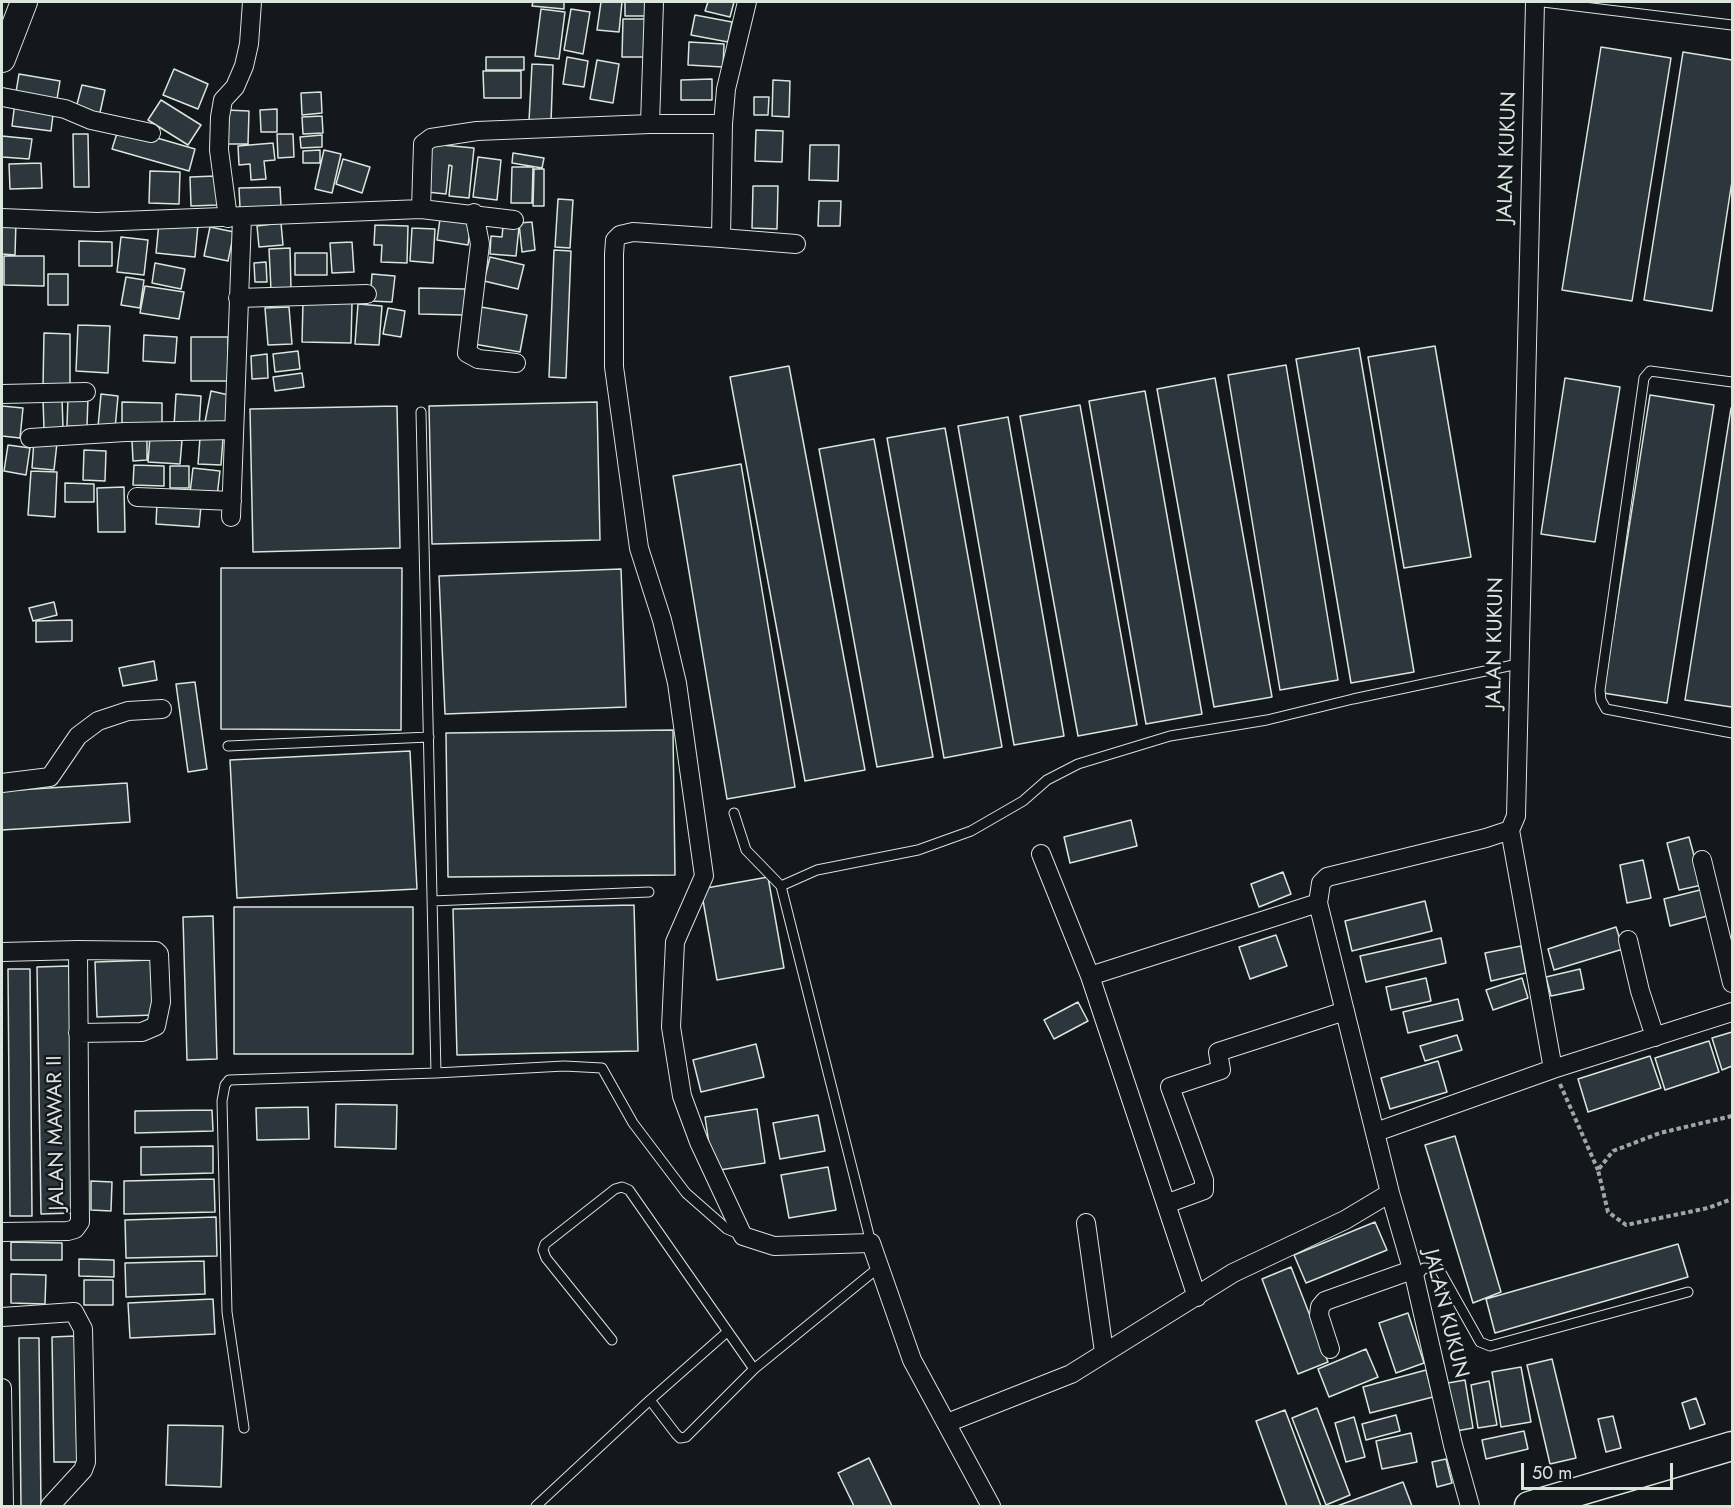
<!DOCTYPE html>
<style>
body{margin:0}
#map{position:relative;width:1734px;height:1508px;overflow:hidden;background:#14181c;font-family:Jost,sans-serif}
canvas{display:block}
.frame{position:absolute;inset:0;border:3px solid #d8e6dc;pointer-events:none}
.scale{position:absolute;left:1521px;top:1463px;width:152px;height:27px;box-sizing:border-box;border:3px solid #d8e6dc;border-top:0;padding-left:8px;font-size:18px;line-height:21px;white-space:nowrap;color:#d8e6dc;-webkit-text-stroke:4px #14181c;paint-order:stroke}
</style>
<div id="map">
<canvas width="1734" height="1508"></canvas>
<div class="frame"></div>
<div class="scale">50 m</div>
</div>
<script>
const ctx = document.querySelector('canvas').getContext('2d');
ctx.lineJoin = 'round';
function fill(path, color) { ctx.fillStyle = color; ctx.fill(path, 'evenodd'); }
const toPath = rows => new Path2D(rows.map(r => 'M' + r).join(''));
function trace(path, color, width, dash) { ctx.strokeStyle = color; ctx.lineWidth = width; ctx.lineCap = dash ? 'butt' : 'round'; ctx.setLineDash(dash || []); ctx.stroke(path); }
function write(font, color, halo, rows, align = 'center') {
  ctx.font = font + ' Jost,sans-serif'; ctx.lineWidth = 4.5; ctx.setLineDash([]); ctx.textBaseline = 'middle'; ctx.strokeStyle = halo; ctx.fillStyle = color; for (const [text, x, y, turn = 0] of rows) {
    ctx.save(); ctx.translate(x, y); ctx.rotate((+turn || 0) * Math.PI / 180); ctx.textAlign = isNaN(turn) ? turn : align; if (halo) ctx.strokeText(text, 0, 0); ctx.fillText(text, 0, 0); ctx.restore();
  }
}
const building = toPath([
 [533,2,564,2,564,9,532,6,533,2],
 [601,2,622,2,619,32,597,30,601,2],
 [625,2,646,2,646,16,625,16,625,2],
 [708,2,734,2,730,17,705,11,708,2],
 [541,9,565,12,559,59,535,56,541,9],
 [571,9,590,12,583,54,564,50,571,9],
 [695,15,732,22,728,42,691,35,695,15],
 [623,19,647,19,646,57,622,57,623,19],
 [689,42,724,44,723,67,688,65,689,42],
 [1601,47,1671,58,1632,301,1562,290,1601,47],
 [1683,52,1732,60,1732,181,1712,311,1644,300,1683,52],
 [486,57,524,57,524,70,486,70,486,57],
 [567,57,588,61,584,87,563,84,567,57],
 [597,60,619,64,613,103,590,99,597,60],
 [532,64,553,65,551,122,529,121,532,64],
 [174,69,208,84,198,109,163,95,174,69],
 [483,71,521,71,521,98,484,98,483,71],
 [19,74,60,81,56,105,15,98,19,74],
 [712,79,712,100,681,100,681,80,712,79],
 [773,80,790,81,789,117,772,116,773,80],
 [82,85,105,90,99,117,75,112,82,85],
 [321,92,322,113,302,115,301,93,321,92],
 [754,97,769,97,768,115,754,115,754,97],
 [161,100,201,125,188,145,148,120,161,100],
 [15,102,54,107,51,131,12,126,15,102],
 [277,109,277,132,261,132,260,110,277,109],
 [226,110,249,111,248,144,226,144,226,110],
 [322,116,323,133,303,134,302,117,322,116],
 [119,127,195,149,189,171,112,149,119,127],
 [756,130,783,131,782,162,755,161,756,130],
 [73,134,88,134,89,187,74,187,73,134],
 [277,134,293,134,294,157,278,158,277,134],
 [322,135,322,147,301,148,300,137,322,135],
 [2,136,32,139,29,159,2,157,2,136],
 [273,143,275,160,264,161,266,179,251,180,250,164,239,165,238,146,273,143],
 [431,144,474,148,469,198,449,196,452,166,449,165,446,194,427,192,431,144],
 [810,145,839,145,838,181,809,180,810,145],
 [320,150,320,163,303,163,303,151,320,150],
 [324,150,341,154,332,193,315,189,324,150],
 [513,153,544,158,542,168,512,163,513,153],
 [478,157,501,160,497,200,473,197,478,157],
 [343,159,370,167,362,193,336,184,343,159],
 [41,163,42,188,10,189,9,164,41,163],
 [512,167,533,167,532,203,511,203,512,167],
 [534,169,544,169,544,206,533,206,534,169],
 [150,171,180,172,179,204,149,203,150,171],
 [216,176,217,205,191,206,190,177,216,176],
 [753,186,778,186,777,229,752,228,753,186],
 [280,187,281,206,240,208,239,188,280,187],
 [558,199,573,200,570,248,555,247,558,199],
 [819,201,841,201,840,226,818,226,819,201],
 [440,219,471,223,468,245,437,240,440,219],
 [2,221,16,221,15,255,2,254,2,221],
 [159,222,198,225,195,257,156,253,159,222],
 [532,222,535,250,522,252,519,223,532,222],
 [281,223,283,245,259,247,257,226,281,223],
 [375,225,408,226,407,263,381,262,382,245,374,245,375,225],
 [503,226,519,227,516,256,490,254,491,236,502,237,503,226],
 [210,227,234,232,228,261,204,256,210,227],
 [412,228,435,229,433,263,410,261,412,228],
 [121,237,148,240,144,275,117,272,121,237],
 [79,241,112,242,112,266,79,266,79,241],
 [352,242,354,272,332,273,330,243,352,242],
 [290,248,291,289,271,290,269,249,290,248],
 [554,250,571,251,566,378,549,377,554,250],
 [295,253,327,253,327,275,295,275,295,253],
 [4,256,44,256,44,286,4,285,4,256],
 [490,257,524,265,518,289,484,281,490,257],
 [266,262,267,282,255,282,254,263,266,262],
 [155,263,185,269,181,289,152,283,155,263],
 [48,274,68,274,68,305,48,305,48,274],
 [372,274,395,276,392,302,370,301,372,274],
 [126,277,144,280,140,308,121,305,126,277],
 [145,286,184,292,179,319,140,313,145,286],
 [419,288,465,289,465,315,419,314,419,288],
 [303,302,352,303,351,343,302,342,303,302],
 [358,304,382,306,379,345,355,344,358,304],
 [289,307,292,344,268,345,265,308,289,307],
 [481,307,527,315,520,352,474,344,481,307],
 [388,308,405,311,401,337,383,334,388,308],
 [78,325,110,326,108,373,76,371,78,325],
 [44,333,70,334,70,387,43,387,44,333],
 [144,335,177,337,175,363,143,361,144,335],
 [191,337,228,337,228,381,191,381,191,337],
 [1435,346,1471,557,1404,568,1368,357,1435,346],
 [1359,348,1414,672,1351,683,1296,359,1359,348],
 [298,351,300,369,275,372,273,354,298,351],
 [267,354,268,378,252,379,251,356,267,354],
 [1286,365,1338,680,1280,690,1228,375,1286,365],
 [789,366,865,770,805,781,730,377,789,366],
 [302,373,304,387,275,391,273,377,302,373],
 [1215,378,1272,697,1214,707,1157,389,1215,378],
 [1565,378,1620,387,1595,542,1541,534,1565,378],
 [211,391,233,396,227,426,205,422,211,391],
 [1145,391,1202,714,1146,724,1089,401,1145,391],
 [101,394,118,396,115,429,98,427,101,394],
 [176,394,201,396,199,428,174,426,176,394],
 [1650,395,1714,405,1667,703,1603,693,1650,395],
 [68,396,88,397,87,427,67,426,68,396],
 [62,398,63,428,44,429,43,399,62,398],
 [122,402,162,403,162,427,122,426,122,402],
 [597,402,600,540,432,544,429,406,597,402],
 [1080,405,1137,725,1078,736,1020,416,1080,405],
 [2,406,23,408,20,438,2,436,2,406],
 [397,406,400,548,253,552,250,409,397,406],
 [1731,408,1732,408,1732,707,1685,700,1731,408],
 [1008,417,1064,736,1014,745,958,426,1008,417],
 [945,428,1002,747,944,758,887,438,945,428],
 [150,437,182,440,180,464,148,462,150,437],
 [200,438,223,439,221,465,198,464,200,438],
 [874,439,933,757,877,767,819,449,874,439],
 [34,440,57,443,54,470,32,468,34,440],
 [147,440,147,460,133,461,132,441,147,440],
 [8,445,30,448,26,475,4,471,8,445],
 [84,450,106,451,105,481,83,480,84,450],
 [741,464,795,787,727,799,673,476,741,464],
 [134,465,164,466,164,486,133,485,134,465],
 [170,466,189,466,189,488,170,488,170,466],
 [193,468,220,471,217,497,190,493,193,468],
 [31,471,57,472,55,517,28,515,31,471],
 [65,483,94,484,94,502,65,502,65,483],
 [124,487,125,532,98,532,97,488,124,487],
 [157,502,201,506,199,527,156,524,157,502],
 [221,568,402,568,401,730,221,729,221,568],
 [621,569,626,707,445,714,439,576,621,569],
 [54,602,57,615,33,621,29,608,54,602],
 [72,620,72,641,36,642,36,621,72,620],
 [154,661,157,680,123,686,119,668,154,661],
 [195,682,207,769,188,772,176,684,195,682],
 [673,730,675,875,448,877,446,733,673,730],
 [410,751,417,889,237,898,230,760,410,751],
 [127,783,130,822,2,830,2,791,127,783],
 [1131,820,1137,846,1070,863,1064,837,1131,820],
 [1689,837,1702,885,1679,890,1667,843,1689,837],
 [1643,860,1651,898,1627,903,1620,865,1643,860],
 [1283,872,1291,894,1259,907,1251,884,1283,872],
 [768,877,784,968,717,980,701,889,768,877],
 [1704,889,1711,915,1670,926,1664,899,1704,889],
 [1425,901,1432,931,1352,951,1345,921,1425,901],
 [634,905,638,1051,457,1055,453,909,634,905],
 [234,907,413,907,413,1054,234,1054,234,907],
 [213,916,217,1059,187,1060,183,917,213,916],
 [1616,927,1623,949,1554,970,1548,949,1616,927],
 [1276,935,1287,966,1250,979,1239,947,1276,935],
 [1441,938,1446,963,1366,982,1360,956,1441,938],
 [1521,946,1526,973,1491,981,1485,953,1521,946],
 [151,960,153,1015,97,1017,95,962,151,960],
 [69,966,73,1213,41,1214,37,967,69,966],
 [8,969,30,969,32,1216,10,1216,8,969],
 [1580,969,1584,989,1551,996,1546,977,1580,969],
 [1426,978,1431,1001,1391,1010,1386,987,1426,978],
 [1522,978,1528,998,1493,1010,1486,990,1522,978],
 [1458,999,1463,1020,1408,1033,1403,1012,1458,999],
 [1078,1002,1088,1021,1054,1039,1044,1020,1078,1002],
 [1732,1032,1732,1066,1722,1070,1712,1038,1732,1032],
 [1457,1035,1462,1050,1425,1061,1420,1046,1457,1035],
 [1709,1041,1719,1072,1665,1090,1655,1058,1709,1041],
 [756,1044,764,1077,701,1092,693,1060,756,1044],
 [1650,1056,1661,1088,1588,1112,1578,1079,1650,1056],
 [1438,1061,1447,1092,1390,1109,1381,1078,1438,1061],
 [336,1104,397,1105,396,1149,335,1147,336,1104],
 [308,1107,309,1139,257,1140,256,1108,308,1107],
 [757,1109,765,1163,713,1171,705,1117,757,1109],
 [212,1110,213,1131,135,1133,135,1111,212,1110],
 [818,1115,825,1151,780,1159,773,1123,818,1115],
 [1455,1136,1501,1292,1473,1303,1425,1145,1455,1136],
 [213,1146,213,1173,141,1175,141,1147,213,1146],
 [828,1167,836,1210,789,1218,781,1175,828,1167],
 [214,1179,215,1212,124,1214,124,1181,214,1179],
 [91,1181,112,1182,111,1211,91,1210,91,1181],
 [216,1217,217,1256,126,1258,125,1220,216,1217],
 [1375,1222,1387,1250,1306,1283,1294,1255,1375,1222],
 [11,1242,62,1243,62,1260,11,1260,11,1242],
 [1678,1244,1688,1277,1495,1333,1486,1299,1678,1244],
 [79,1259,114,1260,114,1277,79,1276,79,1259],
 [204,1261,205,1294,126,1297,125,1263,204,1261],
 [1291,1267,1328,1362,1298,1374,1262,1279,1291,1267],
 [11,1274,46,1275,45,1304,11,1303,11,1274],
 [84,1280,113,1280,113,1305,84,1305,84,1280],
 [213,1299,215,1334,130,1338,128,1303,213,1299],
 [1408,1313,1424,1363,1396,1373,1379,1323,1408,1313],
 [75,1336,77,1462,54,1462,52,1337,75,1336],
 [19,1338,39,1338,41,1506,21,1506,19,1338],
 [1366,1349,1378,1377,1329,1397,1318,1369,1366,1349],
 [1552,1359,1576,1458,1550,1464,1527,1365,1552,1359],
 [1521,1367,1531,1422,1501,1427,1492,1372,1521,1367],
 [1426,1370,1433,1397,1370,1413,1363,1387,1426,1370],
 [1465,1380,1473,1428,1456,1431,1448,1383,1465,1380],
 [1489,1381,1497,1425,1478,1428,1471,1385,1489,1381],
 [1696,1398,1705,1424,1690,1429,1682,1403,1696,1398],
 [1317,1408,1350,1495,1326,1505,1292,1418,1317,1408],
 [1285,1410,1321,1506,1287,1506,1256,1421,1285,1410],
 [1396,1415,1400,1431,1366,1440,1362,1424,1396,1415],
 [1613,1416,1621,1448,1606,1452,1598,1419,1613,1416],
 [1354,1417,1365,1457,1346,1462,1335,1423,1354,1417],
 [168,1425,223,1426,221,1487,166,1485,168,1425],
 [1524,1431,1528,1449,1486,1459,1482,1440,1524,1431],
 [1411,1433,1417,1462,1382,1469,1376,1441,1411,1433],
 [869,1458,892,1506,854,1506,838,1473,869,1458],
 [1446,1459,1452,1483,1437,1487,1432,1462,1446,1459],
 [1403,1482,1412,1506,1337,1506,1403,1482]
]);
const path = toPath([
 [1560,1084,1598,1170],
 [1732,1116,1660,1133,1613,1151,1598,1170,1608,1212,1626,1225,1708,1208,1732,1199]
]);
const service = toPath([
 [1543,2,1732,25],
 [1732,382,1650,371,1644,378,1600,690,1601,700,1606,709,1732,733],
 [421,412,436,1073],
 [228,746,429,737],
 [734,813,746,850,781,886,871,1243],
 [781,886,817,870,918,850,971,831,1023,801,1047,780,1078,764,1170,736,1267,720,1353,699,1518,664],
 [432,901,649,892],
 [1415,1279,1424,1268,1439,1269,1480,1342,1490,1346,1688,1292],
 [612,1340,546,1258,543,1250,545,1244,615,1189,622,1187,629,1190,754,1369],
 [650,1400,727,1332],
 [244,1428,227,1312,222,1101,225,1085,229,1080,436,1073,564,1066,602,1068,633,1123,686,1193,727,1229,741,1235],
 [536,1506,650,1400,676,1434,680,1438,686,1437,754,1369,878,1268]
]);
const minor = toPath([
 [2,97,65,109,91,120,151,133],
 [650,124,654,2],
 [723,124,726,89,747,2],
 [421,209,423,144,431,138,477,131,650,124,723,124,721,238,796,244],
 [474,213,480,244,467,353,478,359,516,363],
 [2,218,97,222,421,209,514,220],
 [228,218,219,150,220,117,223,100,235,87,244,66,249,44,252,2],
 [721,238,633,232,620,235,615,240,614,254,614,367,639,548,662,620,677,683,704,876,675,942,671,1027,682,1096,699,1142,743,1236,774,1246,871,1243,912,1360,991,1506],
 [238,298,367,294],
 [2,394,86,392],
 [30,438,125,432,234,430],
 [137,497,232,501],
 [231,517,242,218],
 [2,783,50,777,78,736,98,721,128,711,162,709],
 [1510,830,1553,1069],
 [1041,854,1090,976,1197,1297],
 [1702,860,1732,983],
 [1628,940,1640,991,1655,1037],
 [2,952,78,950,156,951,159,954,161,1002,156,1026,142,1032,78,1033],
 [1090,976,1318,903],
 [1376,1132,1553,1069,1732,1012],
 [1166,1204,1204,1190,1204,1180,1170,1087,1221,1070,1218,1052,1345,1011],
 [1086,1223,1104,1352],
 [2,1232,68,1231,75,1229,80,1222,78,950],
 [2,1317,74,1312,83,1329,86,1462,83,1470,50,1506],
 [1330,1349,1319,1315,1320,1307,1325,1301,1412,1270],
 [2,1388,4,1506],
 [947,1423,1071,1374,1233,1273,1345,1220,1390,1193],
 [1470,1506,1453,1445,1415,1279,1390,1193,1318,903,1321,883,1327,877,1486,838,1510,830,1516,816,1535,2]
]);
const secondary = toPath([
 [2,59,24,2]
]);
const primary = toPath([
 [1529,1506,1732,1446]
]);
const streetNames = [
 ["JALAN KUKUN",1508,157,-88],
 ["JALAN KUKUN",1496,643,-89],
 ["JALAN MAWAR II",57,1133,-91],
 ["JALAN KUKUN",1445,1314,76]
];
fill(building, '#2c363c');
trace(building, '#d8e6dc', 1.5);
trace(service, '#d8e6dc', 11);
trace(minor, '#d8e6dc', 20);
trace(secondary, '#d8e6dc', 28);
trace(primary, '#d8e6dc', 31);
trace(path, '#9da8a2', 4, [4.5, 3]);
trace(service, '#14181c', 9);
trace(minor, '#14181c', 18);
trace(secondary, '#14181c', 26);
trace(primary, '#14181c', 28);
write('21px', '#d8e6dc', '#14181c', streetNames);
</script>
